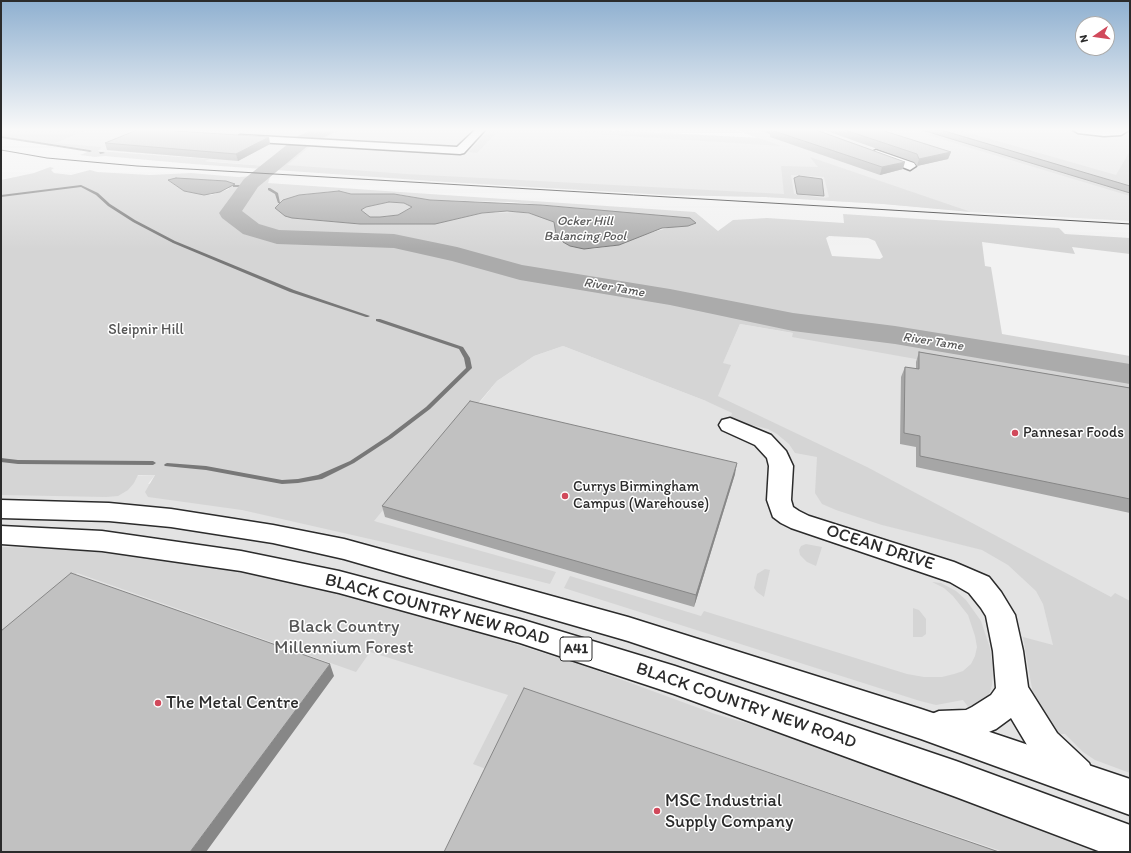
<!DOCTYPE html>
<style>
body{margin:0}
#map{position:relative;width:1131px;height:853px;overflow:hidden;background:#f2f2f2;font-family:Itim,sans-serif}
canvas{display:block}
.frame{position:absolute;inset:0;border:2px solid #2b2b2b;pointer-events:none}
.north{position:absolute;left:1075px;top:16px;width:40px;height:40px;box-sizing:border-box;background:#fff;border:1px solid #aaa;border-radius:50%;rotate:257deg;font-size:11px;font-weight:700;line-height:16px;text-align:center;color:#2b2b2b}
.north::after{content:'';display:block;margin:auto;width:14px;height:18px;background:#d1495b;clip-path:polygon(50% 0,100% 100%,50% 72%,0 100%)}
</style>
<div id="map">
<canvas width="1131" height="853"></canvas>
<div class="frame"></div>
<div class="north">N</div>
</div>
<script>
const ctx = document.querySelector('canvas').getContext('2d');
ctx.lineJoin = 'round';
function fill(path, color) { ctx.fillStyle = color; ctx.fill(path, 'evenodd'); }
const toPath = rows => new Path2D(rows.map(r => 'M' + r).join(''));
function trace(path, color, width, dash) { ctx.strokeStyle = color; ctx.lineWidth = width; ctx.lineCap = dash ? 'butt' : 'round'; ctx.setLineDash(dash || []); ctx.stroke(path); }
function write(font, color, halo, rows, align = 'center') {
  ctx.font = font + ' Itim,sans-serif'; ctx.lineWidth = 3; ctx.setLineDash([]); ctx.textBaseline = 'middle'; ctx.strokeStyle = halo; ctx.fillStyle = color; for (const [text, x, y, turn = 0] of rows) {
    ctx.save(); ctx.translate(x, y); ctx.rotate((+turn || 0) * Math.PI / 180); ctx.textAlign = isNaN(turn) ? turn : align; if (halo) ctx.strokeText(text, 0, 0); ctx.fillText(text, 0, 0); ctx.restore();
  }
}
const built = toPath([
 [1,130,313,130,299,140,320,142,340,130,603,130,757,138,737,130,1130,130,1130,221,971,212,883,204,765,197,666,195,279,170,310,147,289,149,267,166,204,161,209,159,93,150,1,136],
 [740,324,1130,391,1130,852,1,852,1,479,155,475,148,484,464,411,472,412,497,381,534,356,563,346,706,401]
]);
const green = toPath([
 [1,130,126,130,129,132,87,130,55,143,102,147,98,151,210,159,205,161,213,162,267,166,289,149,286,148,294,143,310,145,310,147,287,165,406,174,784,194,781,166,818,167,810,157,971,212,883,204,765,197,666,195,445,182,192,164,104,156,95,157,80,155,92,150,1,136],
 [791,175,824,177,829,197,824,198,794,194],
 [313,130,340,130,320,142,298,140],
 [494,130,504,134,495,134,477,153,469,152,486,133],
 [567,130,603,130,759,138,781,146,580,133],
 [911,130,922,130,1130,193,1130,196],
 [941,130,959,130,1116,175,1130,151,1130,186],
 [50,167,54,168,51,170,54,173,71,175,90,170,97,172,150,175,191,173,238,177,252,176,270,177,268,183,695,212,718,231,733,220,767,218,844,223,843,214,1059,228,1065,234,1130,238,1130,254,1072,247,1075,254,982,242,985,266,991,267,1002,334,1130,356,1130,397,792,337,793,333,740,324,723,363,731,365,718,396,867,467,1111,597,1115,593,1130,601,1130,773,1095,760,1083,752,1065,734,1055,734,1034,700,1023,637,1053,645,1043,604,1036,591,1008,565,982,550,882,525,836,510,822,504,815,493,817,457,795,453,789,444,777,434,768,429,730,420,732,413,706,401,563,346,534,356,497,381,471,412,464,411,374,521,556,572,550,584,392,544,242,510,148,497,145,492,155,475,138,475,134,483,128,490,118,496,106,497,1,495,1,180,34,173],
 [195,179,226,181,229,189,211,195,184,191,169,181],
 [335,191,351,194,396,194,430,200,511,202,577,208,640,215,671,227,642,235,619,245,592,249,570,246,563,242,554,222,539,215,517,212,482,213,435,224,360,224,292,218,299,195],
 [829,236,868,238,875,241,883,257,880,259,832,256,826,238],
 [389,202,404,203,412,207,398,215,380,217,370,217,361,210,366,207],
 [806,544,822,547,816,566,807,562,800,555,799,550,801,546],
 [1,547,71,549,211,566,312,586,369,601,446,622,587,667,715,714,750,724,930,785,1108,852,1004,852,590,711,491,771,473,764,508,695,370,652,356,672,77,573,1,637],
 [765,569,770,570,764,597,757,592,754,588,757,574],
 [570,576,701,616,704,611,907,674,924,677,942,677,954,674,963,671,971,664,975,656,977,647,975,636,968,615,953,596,944,588,932,582,941,583,956,591,966,600,981,621,990,648,993,670,992,685,989,695,982,703,969,708,963,700,936,705,920,701,564,588],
 [913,608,919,610,926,619,926,634,922,637,913,637]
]);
const water = toPath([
 [922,130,941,130,1130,186,1130,193,922,130],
 [799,176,822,179,824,196,797,194,794,178,799,176],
 [176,178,226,181,235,184,220,192,204,195,184,191,168,180,176,178],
 [339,191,351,194,394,194,430,200,541,205,690,218,696,223,688,226,662,228,619,245,584,249,570,246,563,242,556,234,554,222,529,213,507,211,482,213,435,224,360,224,292,218,285,216,275,208,283,200,299,195,339,191],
 [389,202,404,203,412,207,398,215,380,217,370,217,361,210,366,207,389,202]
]);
const stream = toPath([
 [1,136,90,150,92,151,90,152,1,138,1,136],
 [99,152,103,152,105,153,100,154,99,152],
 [266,166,272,166,274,167,267,168,265,167,266,166],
 [81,185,98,193,110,204,135,220,175,241,294,290,370,316,368,317,366,317,290,292,173,243,133,222,108,206,96,195,81,187,1,197,1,195,81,185],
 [233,185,249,185,251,186,249,187,233,187,233,185],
 [268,188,270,188,278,193,280,203,278,203,275,194,268,190,268,188],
 [376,319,380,319,463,347,470,358,472,368,430,409,392,438,354,463,322,479,298,483,282,484,206,470,165,466,164,465,165,464,167,463,206,466,282,480,298,479,318,475,350,461,388,436,426,407,466,368,464,358,459,349,376,321,376,319],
 [1,458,18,460,153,461,156,463,153,465,18,464,1,462,1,458]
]);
const river = toPath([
 [312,130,334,130,331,134,310,144,258,187,242,211,259,224,279,230,394,234,457,247,522,265,670,289,793,313,895,326,1130,364,1130,384,895,344,793,331,670,305,520,280,452,261,394,248,277,244,243,234,222,218,219,213,244,179,298,136,312,130]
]);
const minor = toPath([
 [475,130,485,130,464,153,460,154,240,141,235,138,240,135,457,147,475,130],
 [1073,130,1129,130,1121,135,1104,136,1078,133,1073,130],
 [876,150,914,163,916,166,910,170,872,155,870,153,876,150],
 [730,418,771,435,786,451,793,466,791,500,793,507,799,511,809,516,954,562,989,577,1001,592,1015,615,1023,651,1028,687,1057,733,1089,763,1094,775,1089,787,1076,792,1063,787,1033,755,1011,718,996,729,967,741,939,743,927,738,922,727,927,716,939,711,966,710,972,707,991,695,996,688,993,651,986,616,981,608,969,593,950,582,791,528,781,523,773,517,767,500,769,466,767,458,755,445,722,430,719,425,722,420,730,418]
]);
const highway = toPath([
 [1,500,109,503,171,509,273,525,344,539,628,617,921,709,1130,779,1130,815,921,739,628,641,344,559,273,543,171,527,109,521,1,518,1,500],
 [1,526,102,531,241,551,339,571,520,619,675,666,956,761,1130,825,1130,852,1101,852,956,797,674,694,520,643,339,593,241,571,102,551,1,544,1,526]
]);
const tram = toPath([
 [1,150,47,158,137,166,1130,224]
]);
const wall = toPath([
 [759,130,816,130,903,169,880,175,770,137,770,134],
 [824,130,881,130,951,152,948,159,917,166,914,162],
 [105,143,270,144,238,161,107,150],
 [919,352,1130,388,1130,513,916,467,916,447,900,444,901,377,905,367,916,369,916,362],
 [735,474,694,607,385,517,382,506]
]);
const shadedWall = toPath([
 [269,137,270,144,238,161,236,154],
 [951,152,948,159,917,166,919,159],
 [905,162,903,169,880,175,882,167],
 [737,463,735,474,694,607,696,595],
 [330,664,334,676,206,852,190,852]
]);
const building = toPath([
 [137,130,159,130,269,137,236,154,105,143,137,130],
 [771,130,816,130,905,162,882,167,771,130],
 [845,130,881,130,951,152,919,159,917,154,845,130],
 [919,352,1130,388,1130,499,920,456,920,436,904,433,905,367,919,369,919,352],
 [470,401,737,463,696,595,382,506,470,401],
 [71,573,330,664,190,852,1,852,1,631,71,573],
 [524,688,999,852,444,852,524,688]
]);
const markers = [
 [1015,433,4,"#d1495b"],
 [565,496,4,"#d1495b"],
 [158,703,4,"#d1495b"],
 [657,811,4,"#d1495b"]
];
const farWaternames = [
 ["Ocker Hill",585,222],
 ["Balancing Pool",585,237],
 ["River Tame",614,288,10],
 ["River Tame",933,342,9]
];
const shields = [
 [576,649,32]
];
const shieldNames = [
 ["A41",576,649]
];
const parkNames = [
 ["Sleipnir Hill",146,330]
];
const poiNames = [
 ["Pannesar Foods",1023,433],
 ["Currys Birmingham",573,487],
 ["Campus (Warehouse)",573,504]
];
const nearStreetnames = [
 ["OCEAN DRIVE",880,548,18],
 ["BLACK COUNTRY NEW ROAD",437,610,15],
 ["BLACK COUNTRY NEW ROAD",746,706,19]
];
const nearParknames = [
 ["Black Country",344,627],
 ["Millennium Forest",344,648]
];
const nearPoinames = [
 ["The Metal Centre",166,703],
 ["MSC Industrial",665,801],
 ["Supply Company",665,822]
];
fill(built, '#e3e3e3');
fill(green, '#d5d5d5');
fill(water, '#ababab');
trace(water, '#787878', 1);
fill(stream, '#787878');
fill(river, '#ababab');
trace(minor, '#2b2b2b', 3);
trace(highway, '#2b2b2b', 3);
fill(minor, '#fff');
fill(highway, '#fff');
trace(tram, '#2b2b2b', 1);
fill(wall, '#a6a6a6');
fill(shadedWall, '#878787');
fill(building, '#c1c1c1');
trace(building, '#878787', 1);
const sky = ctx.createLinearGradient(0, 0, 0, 249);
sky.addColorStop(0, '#8fb0d0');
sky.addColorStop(0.52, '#f9f9f9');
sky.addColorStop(1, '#f9f9f900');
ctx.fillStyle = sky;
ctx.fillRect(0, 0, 1131, 249);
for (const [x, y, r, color] of markers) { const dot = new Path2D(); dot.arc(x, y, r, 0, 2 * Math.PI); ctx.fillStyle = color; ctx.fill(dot); trace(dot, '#fff', 1.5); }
write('italic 13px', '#585858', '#fff', farWaternames);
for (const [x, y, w] of shields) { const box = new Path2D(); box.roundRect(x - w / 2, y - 12, w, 24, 3); ctx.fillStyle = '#fff'; ctx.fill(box); trace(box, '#2b2b2b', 1); }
write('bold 14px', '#2b2b2b', null, shieldNames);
write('15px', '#565656', '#fff', parkNames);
write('15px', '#2b2b2b', '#fff', poiNames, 'left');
write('18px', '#2b2b2b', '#fff', nearStreetnames);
write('18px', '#565656', '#fff', nearParknames);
write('18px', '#2b2b2b', '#fff', nearPoinames, 'left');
</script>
